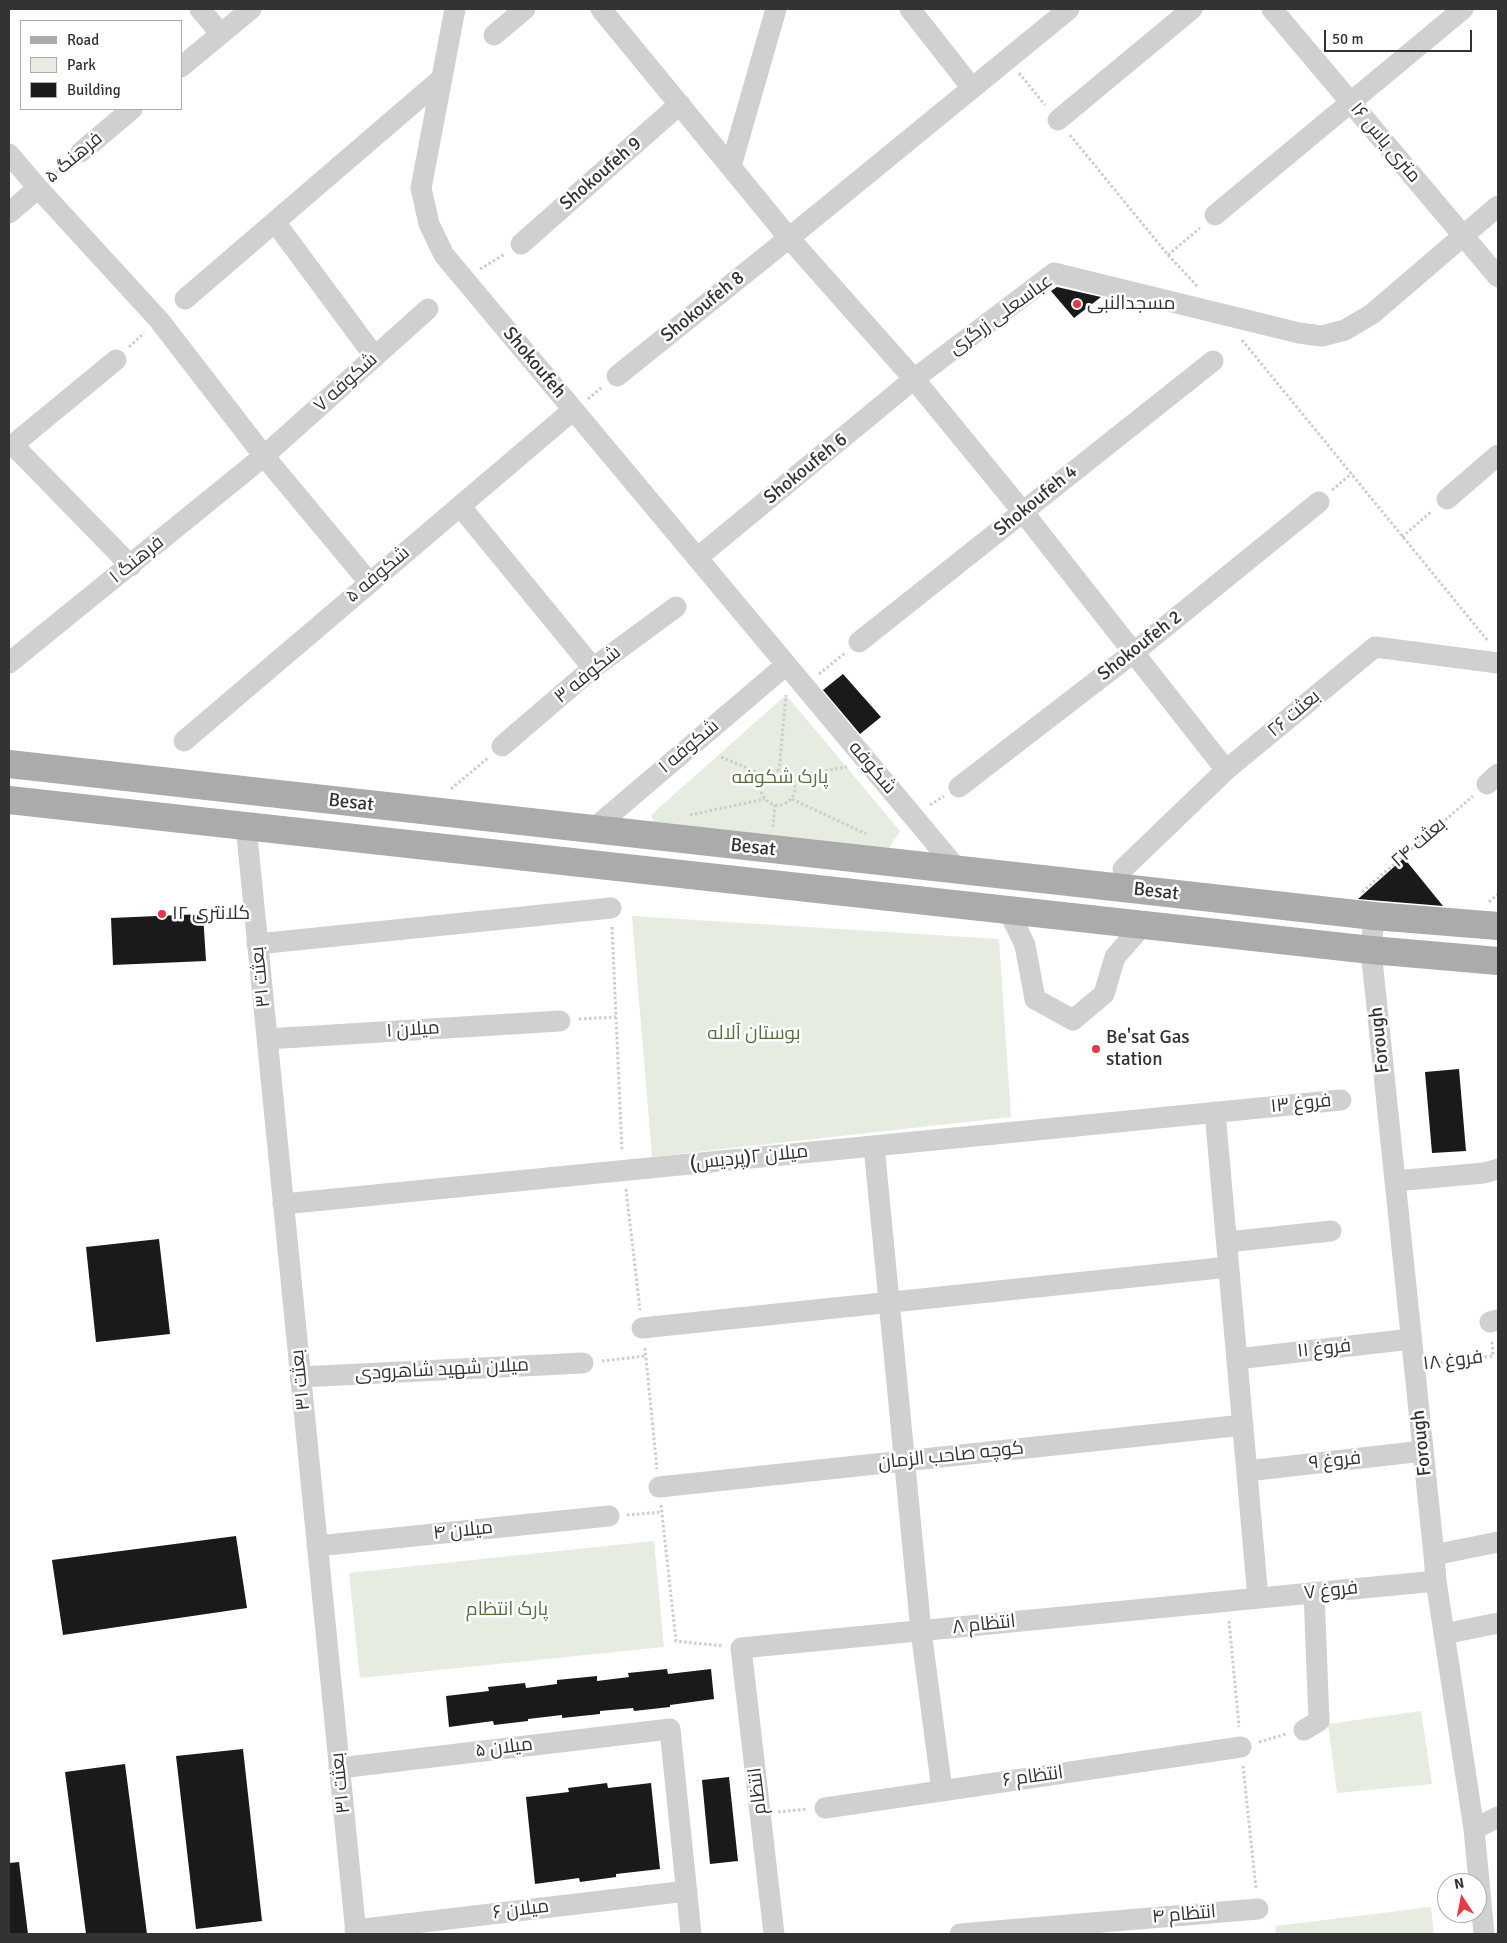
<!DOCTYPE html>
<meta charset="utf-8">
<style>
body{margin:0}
#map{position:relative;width:1507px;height:1943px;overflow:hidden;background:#fff;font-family:Signika,sans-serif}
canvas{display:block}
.frame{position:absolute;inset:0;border:10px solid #333;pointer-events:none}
.legend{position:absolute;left:20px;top:20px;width:162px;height:90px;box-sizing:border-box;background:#fff;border:1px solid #adadad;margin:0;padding:6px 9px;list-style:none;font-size:15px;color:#333}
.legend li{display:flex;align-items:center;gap:10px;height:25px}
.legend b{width:25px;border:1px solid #adadad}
.north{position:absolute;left:1437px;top:1873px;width:50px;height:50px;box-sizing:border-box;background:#fff;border:1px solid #adadad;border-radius:50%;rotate:349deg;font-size:14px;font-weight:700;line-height:20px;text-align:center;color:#333}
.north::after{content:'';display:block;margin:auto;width:18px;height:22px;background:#e63946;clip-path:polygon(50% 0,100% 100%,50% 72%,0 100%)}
.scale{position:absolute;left:1324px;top:30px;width:148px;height:22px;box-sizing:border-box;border:2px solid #333;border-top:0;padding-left:6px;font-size:15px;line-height:18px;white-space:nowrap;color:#333;-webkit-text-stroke:4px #fff;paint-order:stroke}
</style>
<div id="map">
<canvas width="1507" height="1943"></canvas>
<div class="frame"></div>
<ul class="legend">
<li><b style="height:6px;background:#ababab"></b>Road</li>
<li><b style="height:14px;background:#e6ecdf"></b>Park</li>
<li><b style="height:14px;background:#1a1a1a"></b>Building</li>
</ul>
<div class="north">N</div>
<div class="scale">50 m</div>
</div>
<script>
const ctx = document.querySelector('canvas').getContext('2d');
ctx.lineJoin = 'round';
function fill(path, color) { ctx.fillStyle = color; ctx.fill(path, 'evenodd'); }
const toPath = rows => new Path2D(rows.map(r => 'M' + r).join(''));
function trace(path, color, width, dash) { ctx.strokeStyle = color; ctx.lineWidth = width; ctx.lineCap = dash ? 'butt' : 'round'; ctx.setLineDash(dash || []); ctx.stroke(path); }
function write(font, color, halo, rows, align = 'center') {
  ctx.font = font + ' Signika,Cairo,sans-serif'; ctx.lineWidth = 5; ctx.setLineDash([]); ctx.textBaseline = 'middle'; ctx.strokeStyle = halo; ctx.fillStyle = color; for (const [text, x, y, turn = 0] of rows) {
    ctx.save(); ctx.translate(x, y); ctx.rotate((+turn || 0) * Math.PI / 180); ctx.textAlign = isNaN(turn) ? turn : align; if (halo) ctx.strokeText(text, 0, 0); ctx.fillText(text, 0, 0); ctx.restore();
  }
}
const green = toPath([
 [786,695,900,831,889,848,654,822,651,815],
 [632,916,999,939,1011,1117,652,1157],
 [654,1541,664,1647,360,1678,349,1573],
 [1421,1711,1432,1784,1337,1793,1328,1724],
 [1431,1907,1434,1934,1276,1934,1275,1926]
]);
const building = toPath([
 [1057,287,1101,297,1074,318,1051,291],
 [843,674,881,717,860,734,823,690],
 [1404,858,1443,906,1358,899],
 [203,914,206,961,113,965,111,918],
 [1459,1069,1466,1151,1432,1153,1425,1072],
 [159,1239,170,1334,96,1342,86,1247],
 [236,1536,247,1608,63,1635,52,1560],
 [667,1669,668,1674,711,1669,714,1699,670,1705,670,1707,634,1711,633,1708,600,1711,600,1714,562,1718,562,1715,528,1719,528,1721,494,1725,493,1721,449,1727,446,1696,489,1691,488,1687,525,1683,526,1688,557,1684,557,1680,597,1676,597,1681,629,1677,628,1673],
 [243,1749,262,1921,196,1929,176,1756],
 [125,1764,147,1934,86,1934,65,1772],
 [729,1777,738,1861,710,1864,702,1780],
 [607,1783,608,1788,651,1783,660,1869,616,1874,616,1877,580,1882,579,1878,535,1884,526,1797,569,1792,568,1788],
 [19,1862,28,1934,9,1934,9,1863]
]);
const path = toPath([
 [1019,73,1045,105],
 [1070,135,1168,255,1198,287],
 [52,176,67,164],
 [1168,255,1200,228],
 [480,269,505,254],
 [1242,340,1488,641],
 [129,347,144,333],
 [588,399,602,387],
 [1332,490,1352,473],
 [1402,537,1432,511],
 [819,674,845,653],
 [721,757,766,776],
 '761 788a17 17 0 1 1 34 0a17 17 0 1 1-34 0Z',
 [779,771,786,695],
 [791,777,847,767],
 [451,789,488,758],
 [792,799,866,834],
 [930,805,944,796],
 [690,815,765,799],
 [773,827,775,805],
 [1362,892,1473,796],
 [1489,902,1498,894],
 [612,927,622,1151],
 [579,1019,616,1017],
 [626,1189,640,1310],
 [645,1348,657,1469],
 [602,1361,646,1356],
 [1435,1363,1493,1356,1492,1341],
 [661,1505,676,1641,723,1646],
 [627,1515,662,1512],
 [1229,1621,1239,1727],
 [1259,1742,1286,1734],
 [1243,1766,1256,1889],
 [778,1812,807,1809]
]);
const minor = toPath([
 [200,9,221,34],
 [455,9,421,188,429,224,444,255,958,870],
 [601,9,789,238,914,379,1023,512,1226,770],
 [910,9,972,88],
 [1272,9,1498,277],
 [494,35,525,9],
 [181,67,251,9],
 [1058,120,1192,9],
 [81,152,132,109],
 [9,154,38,188,159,320,264,456,369,582],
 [731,166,776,9],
 [9,213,38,188],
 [1215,215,1463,9],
 [275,222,375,357],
 [521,244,680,104],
 [185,299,440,80],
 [617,376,789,238,1069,9],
 [13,445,131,566],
 [9,448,116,360],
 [1447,499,1498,455],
 [460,506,593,668],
 [697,558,914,379,1054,273,1299,333,1322,336,1345,330,1372,314,1498,206],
 [859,642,1213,361],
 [9,663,264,456,428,309],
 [184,741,573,410],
 [502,746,593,668,676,607],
 [1487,784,1498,774],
 [959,787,1133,653,1319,502],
 [246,826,356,1934],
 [592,830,786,665],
 [1123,869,1226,770,1375,647,1498,663],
 [1008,910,1025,945,1035,999,1073,1020,1104,994,1115,957,1143,925],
 [1374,916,1371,950,1434,1555,1436,1581,1474,1829,1484,1934],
 [257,944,611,908],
 [267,1039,560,1021],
 [1215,1112,1258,1598],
 [874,1146,921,1631,942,1790],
 [1395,1181,1484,1173,1498,1169],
 [283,1204,1341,1100],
 [1227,1242,1331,1231],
 [1490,1322,1498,1320],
 [642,1328,1229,1267],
 [1237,1359,1411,1339],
 [300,1377,583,1363],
 [1247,1471,1423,1451],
 [659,1487,1243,1425],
 [317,1546,609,1516],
 [1434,1555,1498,1542],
 [1444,1634,1498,1623],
 [1304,1730,1319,1721,1314,1592],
 [339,1768,670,1729,691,1934],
 [825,1808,1241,1747],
 [1474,1829,1498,1817],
 [355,1930,687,1891],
 [774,1934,741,1648,1436,1581],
 [960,1934,1258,1909]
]);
const major = toPath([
 [9,764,1374,916,1498,926],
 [9,800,1371,950,1498,961]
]);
const markers = [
 [1077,304,5,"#e63946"],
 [162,914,5,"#e63946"],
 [1096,1049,5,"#e63946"]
];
const streetNames = [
 ["۱۶ متری یاس",1385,143,50],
 ["فرهنگ ۵",74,158,-40],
 ["Shokoufeh 9",601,174,-41],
 ["Shokoufeh 8",703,307,-39],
 ["عباسعلی زرگری",1001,315,-36],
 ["Shokoufeh",534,363,50],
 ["شکوفه ۷",346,383,-42],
 ["Shokoufeh 6",806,469,-39],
 ["Shokoufeh 4",1036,501,-39],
 ["فرهنگ ۱",137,560,-39],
 ["شکوفه ۵",378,575,-40],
 ["Shokoufeh 2",1140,646,-38],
 ["شکوفه ۳",588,675,-39],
 ["بعثت ۲۶",1294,714,-40],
 ["شکوفه ۱",689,747,-40],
 ["شکوفه",872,768,50],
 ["Besat",351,803,6],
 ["بعثت ۲۴",1419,843,-41],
 ["Besat",753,848,6],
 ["Besat",1156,892,6],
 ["بعثت ۳۱",261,977,-96],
 ["میلان ۱",413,1030,-4],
 ["Forough",1380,1040,-96],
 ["فروغ ۱۳",1301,1104,-6],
 ["میلان ۲(پردیس)",749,1158,-6],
 ["فروغ ۱۱",1324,1349,-6],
 ["فروغ ۱۸",1453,1361,-7],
 ["میلان شهید شاهرودی",442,1370,-3],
 ["بعثت ۳۱",301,1380,-96],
 ["Forough",1422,1443,-96],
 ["کوچه صاحب الزمان",951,1456,-6],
 ["فروغ ۹",1335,1461,-6],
 ["میلان ۴",463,1531,-6],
 ["فروغ ۷",1331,1591,-6],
 ["انتظام ۸",984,1625,-6],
 ["میلان ۵",504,1748,-7],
 ["انتظام ۶",1033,1777,-8],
 ["بعثت ۳۱",341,1783,-96],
 ["انتظام",758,1791,-97],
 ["میلان ۶",521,1910,-7],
 ["انتظام ۴",1184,1915,-5]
];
const poiNames = [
 ["مسجدالنبی",1087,304],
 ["کلانتری ۱۲",172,914],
 ["Be'sat Gas",1106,1038],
 ["station",1106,1060]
];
const parkNames = [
 ["پارک شکوفه",780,778],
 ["بوستان آلاله",754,1034],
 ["پارک انتظام",507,1610]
];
fill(green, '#e6ecdf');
fill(building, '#1a1a1a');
trace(path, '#cdcdcd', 3, [2.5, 2.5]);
trace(minor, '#d0d0d0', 21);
trace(major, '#ababab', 28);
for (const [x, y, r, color] of markers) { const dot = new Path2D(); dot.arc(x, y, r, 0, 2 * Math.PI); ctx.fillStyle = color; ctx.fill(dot); trace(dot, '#fff', 2); }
write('19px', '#333', '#fff', streetNames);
write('19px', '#333', '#fff', poiNames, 'left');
write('19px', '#56703f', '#fff', parkNames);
</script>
